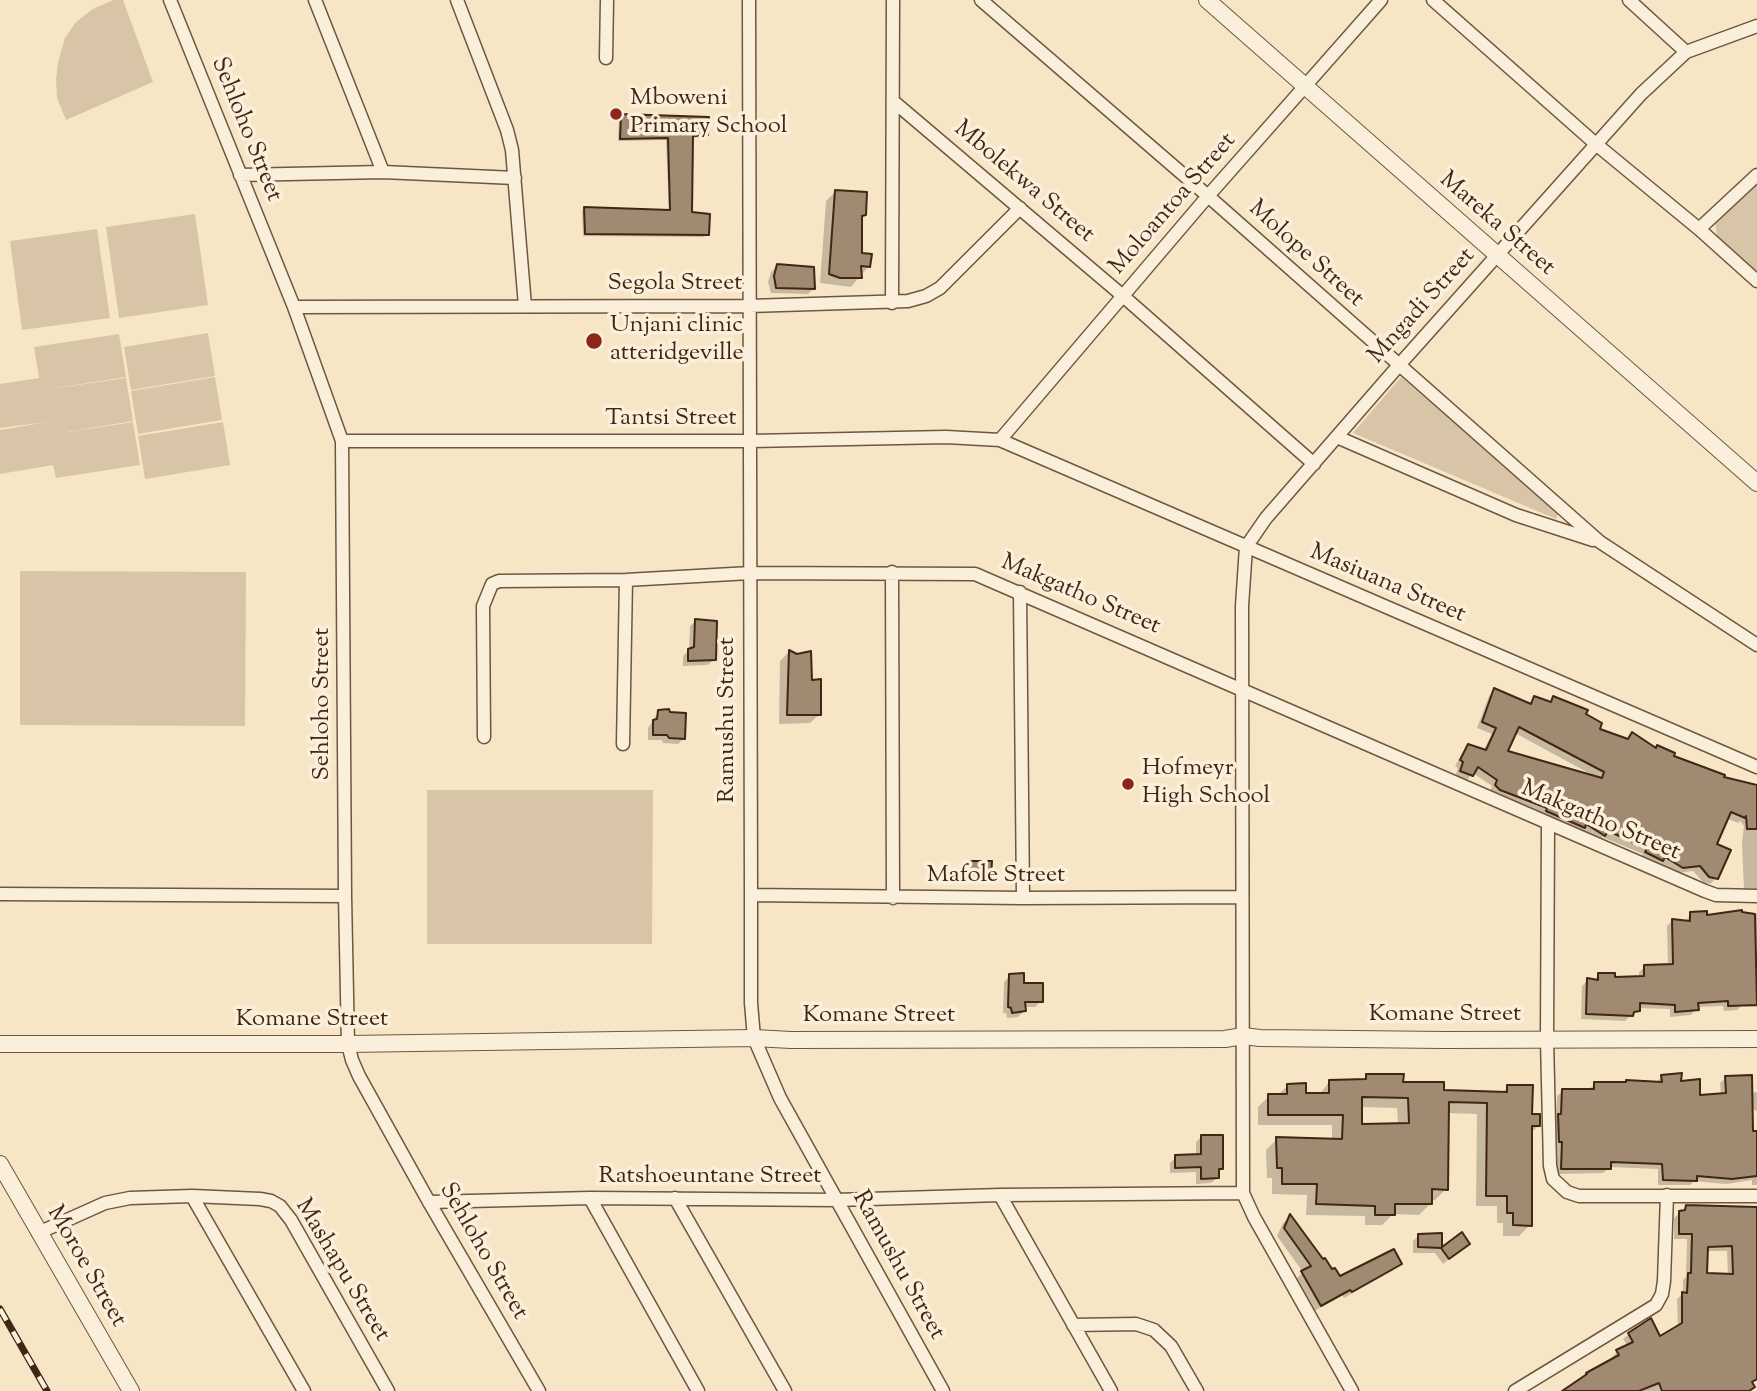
<!DOCTYPE html>
<style>
body{margin:0}
canvas{display:block;background:#f7e6c6}
</style>
<canvas width="1757" height="1391"></canvas>
<script>
const ctx = document.querySelector('canvas').getContext('2d');
ctx.lineJoin = 'round';
function fill(path, color) { ctx.fillStyle = color; ctx.fill(path, 'evenodd'); }
const toPath = rows => new Path2D(rows.map(r => 'M' + r).join(''));
function trace(path, color, width, dash) { ctx.strokeStyle = color; ctx.lineWidth = width; ctx.lineCap = dash ? 'butt' : 'round'; ctx.setLineDash(dash || []); ctx.stroke(path); }
function write(font, color, halo, rows, align = 'center') {
  ctx.font = font + ' "Sorts Mill Goudy",serif'; ctx.lineWidth = 7; ctx.setLineDash([]); ctx.textBaseline = 'middle'; ctx.strokeStyle = halo; ctx.fillStyle = color; for (const [text, x, y, turn = 0] of rows) {
    ctx.save(); ctx.translate(x, y); ctx.rotate((+turn || 0) * Math.PI / 180); ctx.textAlign = isNaN(turn) ? turn : align; if (halo) ctx.strokeText(text, 0, 0); ctx.fillText(text, 0, 0); ctx.restore();
  }
}
const green = toPath([
 [113,0,123,0,153,82,66,120,57,98,56,80,58,62,65,38,76,22,93,9],
 [1757,180,1757,273,1717,238,1715,221],
 [195,214,208,305,119,318,106,227],
 [97,229,110,318,22,330,10,241],
 [208,333,215,376,131,390,124,347],
 [119,334,126,377,43,390,126,378,133,421,49,435,133,422,140,465,56,478,53,465,0,474,0,430,47,422,0,428,0,384,39,378,34,347],
 [215,377,222,420,138,434,131,391],
 [1401,377,1559,513,1556,519,1353,433],
 [223,422,230,465,145,479,138,436],
 [20,571,246,572,245,726,20,725],
 [427,790,653,790,652,944,427,944]
]);
const shadow = toPath([
 [622,116,707,134,704,137,691,138,690,213,707,234,704,237,583,236,582,211,585,209,669,212,666,140,618,141,619,119],
 [835,192,865,215,860,220,860,254,868,267,851,287,820,283,826,201],
 [777,266,814,288,808,294,771,293,768,282,771,272],
 [696,621,714,659,708,665,683,666,683,656,689,650,690,626],
 [789,652,796,656,810,682,820,714,810,723,779,724,780,661],
 [1495,690,1528,704,1535,698,1549,703,1554,698,1584,715,1597,730,1626,740,1632,734,1655,749,1757,794,1757,890,1744,890,1742,843,1744,826,1740,821,1738,823,1726,818,1714,845,1716,878,1710,884,1703,882,1693,871,1677,873,1658,863,1656,865,1640,858,1643,854,1602,837,1598,841,1580,830,1577,832,1541,817,1543,814,1501,799,1490,791,1492,786,1473,773,1466,781,1455,777,1458,768,1455,766,1463,752,1469,746,1483,751,1492,734,1477,728,1489,696],
 [1515,733,1594,776,1594,777,1505,752],
 [659,711,684,738,678,744,663,743,662,740,648,740,648,728],
 [967,862,989,876,984,882,962,882,962,868],
 [1691,914,1705,917,1757,914,1757,1007,1741,1006,1737,1010,1724,1011,1723,1006,1697,1007,1691,1015,1670,1017,1670,1009,1638,1008,1625,1021,1581,1019,1582,986,1588,980,1593,981,1599,975,1613,978,1639,978,1639,972,1645,967,1668,966,1667,926,1672,921,1685,922],
 [1010,976,1041,1001,1035,1007,1024,1007,1024,1011,1018,1017,1007,1018,1006,1013,1003,1013,1004,982],
 [1367,1076,1443,1091,1502,1093,1508,1087,1539,1125,1531,1133,1530,1225,1519,1236,1503,1236,1503,1223,1497,1223,1497,1206,1476,1206,1477,1114,1447,1113,1446,1189,1435,1200,1430,1200,1430,1204,1419,1215,1393,1214,1382,1225,1365,1225,1365,1216,1306,1215,1307,1195,1272,1194,1272,1178,1267,1178,1266,1150,1277,1139,1332,1140,1332,1125,1258,1125,1258,1107,1269,1096,1277,1096,1288,1085,1304,1095,1319,1095,1330,1081,1361,1081],
 [1360,1107,1397,1108,1398,1125,1360,1125],
 [1662,1076,1680,1083,1698,1097,1721,1095,1720,1083,1726,1078,1750,1093,1757,1092,1757,1111,1751,1109,1751,1132,1757,1132,1757,1185,1752,1185,1752,1180,1726,1184,1694,1181,1690,1185,1658,1185,1658,1169,1610,1167,1603,1173,1557,1174,1557,1147,1554,1147,1553,1121,1556,1117,1557,1096,1563,1091,1589,1089,1595,1084,1657,1082],
 [1201,1137,1222,1168,1217,1173,1217,1178,1211,1183,1196,1184,1196,1172,1170,1173,1170,1163,1176,1157,1196,1156,1196,1142],
 [1687,1207,1757,1218,1757,1379,1736,1391,1566,1391,1613,1360,1612,1357,1617,1352,1628,1346,1623,1339,1629,1334,1660,1338,1678,1328,1677,1299,1683,1293,1683,1280,1686,1277,1687,1239,1674,1239,1674,1218],
 [1706,1251,1727,1251,1728,1275,1706,1275],
 [1290,1217,1323,1261,1339,1279,1400,1264,1392,1271,1344,1298,1342,1295,1313,1312,1295,1280,1303,1272,1277,1236,1283,1223],
 [1461,1234,1462,1249,1443,1264,1435,1253,1413,1253,1413,1241,1419,1235,1440,1235,1440,1250]
]);
const building = toPath([
 [621,114,709,117,708,135,693,136,692,212,710,214,709,235,585,234,584,207,670,210,668,138,620,139,621,114],
 [835,190,867,192,866,215,862,216,862,253,872,254,870,267,861,266,862,278,840,278,829,274,835,190],
 [777,264,814,267,815,289,776,288,774,276,777,264],
 [695,619,717,621,716,660,688,661,688,649,694,647,695,619],
 [789,650,797,654,811,651,812,680,821,679,821,715,787,715,789,650],
 [1494,688,1531,704,1534,696,1551,702,1553,696,1588,710,1586,714,1602,723,1600,729,1628,739,1632,732,1656,748,1657,745,1675,753,1674,756,1725,775,1724,777,1757,785,1757,829,1747,829,1746,816,1745,818,1731,812,1717,844,1731,850,1718,879,1709,877,1700,866,1683,868,1665,857,1663,861,1645,852,1647,848,1608,831,1605,836,1586,824,1585,828,1546,811,1547,808,1500,790,1495,785,1497,780,1478,767,1473,776,1460,771,1463,762,1460,760,1468,744,1486,750,1496,728,1482,722,1494,688],
 [1519,727,1604,772,1602,778,1508,751,1519,727],
 [669,709,670,712,686,713,685,739,669,738,667,735,653,735,653,720,657,719,658,710,669,709],
 [967,861,992,861,991,877,967,877,967,861],
 [1742,910,1742,912,1755,914,1757,1005,1728,1006,1728,1001,1698,1003,1699,1010,1675,1012,1675,1005,1640,1003,1640,1011,1634,1012,1633,1016,1586,1014,1587,978,1598,980,1598,973,1615,973,1615,977,1644,976,1644,965,1673,964,1672,919,1690,921,1690,912,1707,911,1707,915,1742,910],
 [1024,973,1024,983,1043,983,1043,1002,1025,1002,1026,1011,1012,1013,1011,1008,1008,1007,1009,974,1024,973],
 [1682,1073,1681,1081,1700,1079,1700,1095,1726,1093,1725,1076,1752,1075,1753,1131,1757,1131,1757,1176,1732,1179,1697,1176,1697,1181,1663,1180,1662,1164,1611,1162,1611,1169,1561,1169,1562,1142,1559,1142,1558,1114,1561,1114,1562,1089,1594,1089,1594,1082,1626,1082,1626,1080,1662,1082,1661,1075,1682,1073],
 [1366,1074,1404,1074,1403,1082,1444,1082,1444,1090,1507,1092,1507,1085,1533,1085,1532,1114,1540,1114,1540,1126,1532,1126,1532,1226,1513,1225,1513,1213,1507,1213,1507,1196,1486,1196,1487,1103,1449,1102,1448,1190,1432,1189,1432,1204,1395,1204,1395,1215,1375,1215,1375,1206,1316,1204,1317,1184,1282,1184,1282,1168,1277,1168,1276,1137,1342,1139,1343,1115,1268,1115,1268,1094,1287,1094,1287,1084,1306,1083,1306,1093,1329,1093,1329,1080,1366,1079,1366,1074],
 [1362,1097,1408,1098,1409,1123,1362,1124,1362,1097],
 [1201,1135,1223,1135,1223,1169,1219,1169,1219,1178,1201,1179,1201,1167,1175,1168,1175,1155,1201,1154,1201,1135],
 [1686,1205,1757,1207,1757,1379,1752,1382,1755,1387,1749,1391,1662,1391,1659,1383,1639,1391,1562,1391,1587,1374,1586,1373,1619,1355,1616,1350,1633,1342,1628,1333,1651,1318,1660,1336,1682,1323,1682,1292,1687,1293,1688,1273,1691,1273,1692,1234,1679,1234,1679,1211,1685,1210,1686,1205],
 [1732,1246,1733,1274,1707,1273,1708,1247,1732,1246],
 [1290,1214,1323,1259,1325,1258,1332,1269,1335,1268,1340,1276,1394,1249,1402,1264,1352,1292,1350,1290,1321,1306,1301,1271,1311,1266,1284,1228,1290,1214],
 [1462,1232,1470,1244,1449,1259,1441,1248,1418,1247,1418,1234,1442,1233,1442,1247,1462,1232]
]);
const minor = toPath([
 [170,0,294,307,342,441,345,896,348,1044,352,1060,359,1076,429,1202,539,1391],
 [315,0,383,172],
 [457,0,507,130,512,150,525,306],
 [749,0,751,895,751,1003,754,1038,780,1098,943,1391],
 [981,0,1208,196,1600,542,1757,645],
 [1433,0,1597,145,1699,229,1757,281],
 [1629,0,1686,52],
 [606,58,607,0],
 [893,101,1123,296,1314,464],
 [240,175,383,172,515,178],
 [1699,229,1757,175],
 [892,303,893,0],
 [294,307,749,306,908,301,926,296,940,288,1020,208],
 [1337,437,1516,515,1593,540],
 [1000,440,1208,196,1381,0],
 [342,441,751,441,946,437,1000,440,1757,767],
 [892,572,893,898],
 [1020,592,1023,898],
 [484,737,483,606,492,584,499,581,626,580,750,573,975,574,1705,891,1716,895,1757,896],
 [623,744,626,580],
 [1548,823,1547,1039,1550,1166,1553,1179,1567,1192,1579,1196,1757,1196],
 [0,894,345,896],
 [751,895,1023,898,1242,897],
 [1000,1195,1111,1391],
 [192,1196,304,1391],
 [590,1198,698,1391],
 [675,1198,785,1391],
 [429,1202,590,1198,836,1200,1000,1195,1243,1193],
 [38,1233,105,1203,130,1198,192,1196,260,1199,271,1201,280,1206,291,1220,388,1391],
 [1073,1325,1136,1324,1154,1330,1171,1346,1197,1391],
 [1352,1391,1254,1217,1243,1193,1242,606,1246,547,1266,518,1400,364,1641,94,1686,52,1757,26],
 [1515,1391,1656,1305,1662,1294,1664,1281,1667,1195]
]);
const tertiary = toPath([
 [1207,0,1757,483],
 [0,1044,348,1044,754,1038,791,1040,1225,1039,1243,1036,1260,1038,1444,1040,1757,1039],
 [0,1164,131,1391]
]);
const rail = toPath([
 [0,1309,47,1391]
]);
const markers = [
 [616,114,7,"#8f2418"],
 [594,341,9,"#8f2418"],
 [1128,784,7,"#8f2418"]
];
const poiNames = [
 ["Mboweni",630,100],
 ["Primary School",630,128],
 ["Unjani clinic",610,327],
 ["atteridgeville",610,355],
 ["Hofmeyr",1142,770],
 ["High School",1142,798]
];
const streetNames = [
 ["Sehloho Street",245,130,68],
 ["Mbolekwa Street",1023,183,40],
 ["Moloantoa Street",1174,205,-49],
 ["Mareka Street",1496,225,41],
 ["Molope Street",1305,255,42],
 ["Segola Street",675,285],
 ["Mngadi Street",1423,307,-48],
 ["Tantsi Street",671,420],
 ["Masiuana Street",1387,585,23],
 ["Makgatho Street",1080,596,23],
 ["Sehloho Street",324,704,-90],
 ["Ramushu Street",729,720,-90],
 ["Makgatho Street",1600,822,23],
 ["Mafole Street",996,877],
 ["Komane Street",1445,1016],
 ["Komane Street",879,1017],
 ["Komane Street",312,1021],
 ["Ratshoeuntane Street",710,1178],
 ["Sehloho Street",482,1252,60],
 ["Ramushu Street",897,1266,61],
 ["Moroe Street",85,1267,60],
 ["Mashapu Street",341,1271,59]
];
fill(green, '#d8c5a8');
fill(shadow, '#0003');
fill(building, '#a08a71');
trace(building, '#412614', 2);
trace(minor, '#6e5640', 15);
trace(tertiary, '#6e5640', 18);
trace(minor, '#faefda', 12);
trace(tertiary, '#faefda', 16);
trace(rail, '#412614', 7);
trace(rail, '#faefda', 4.5, [13]);
for (const [x, y, r, color] of markers) { const dot = new Path2D(); dot.arc(x, y, r, 0, 2 * Math.PI); ctx.fillStyle = color; ctx.fill(dot); trace(dot, '#faefda', 2.5); }
write('24px', '#412614', '#faefda', poiNames, 'left');
write('24px', '#412614', '#faefda', streetNames);
</script>
